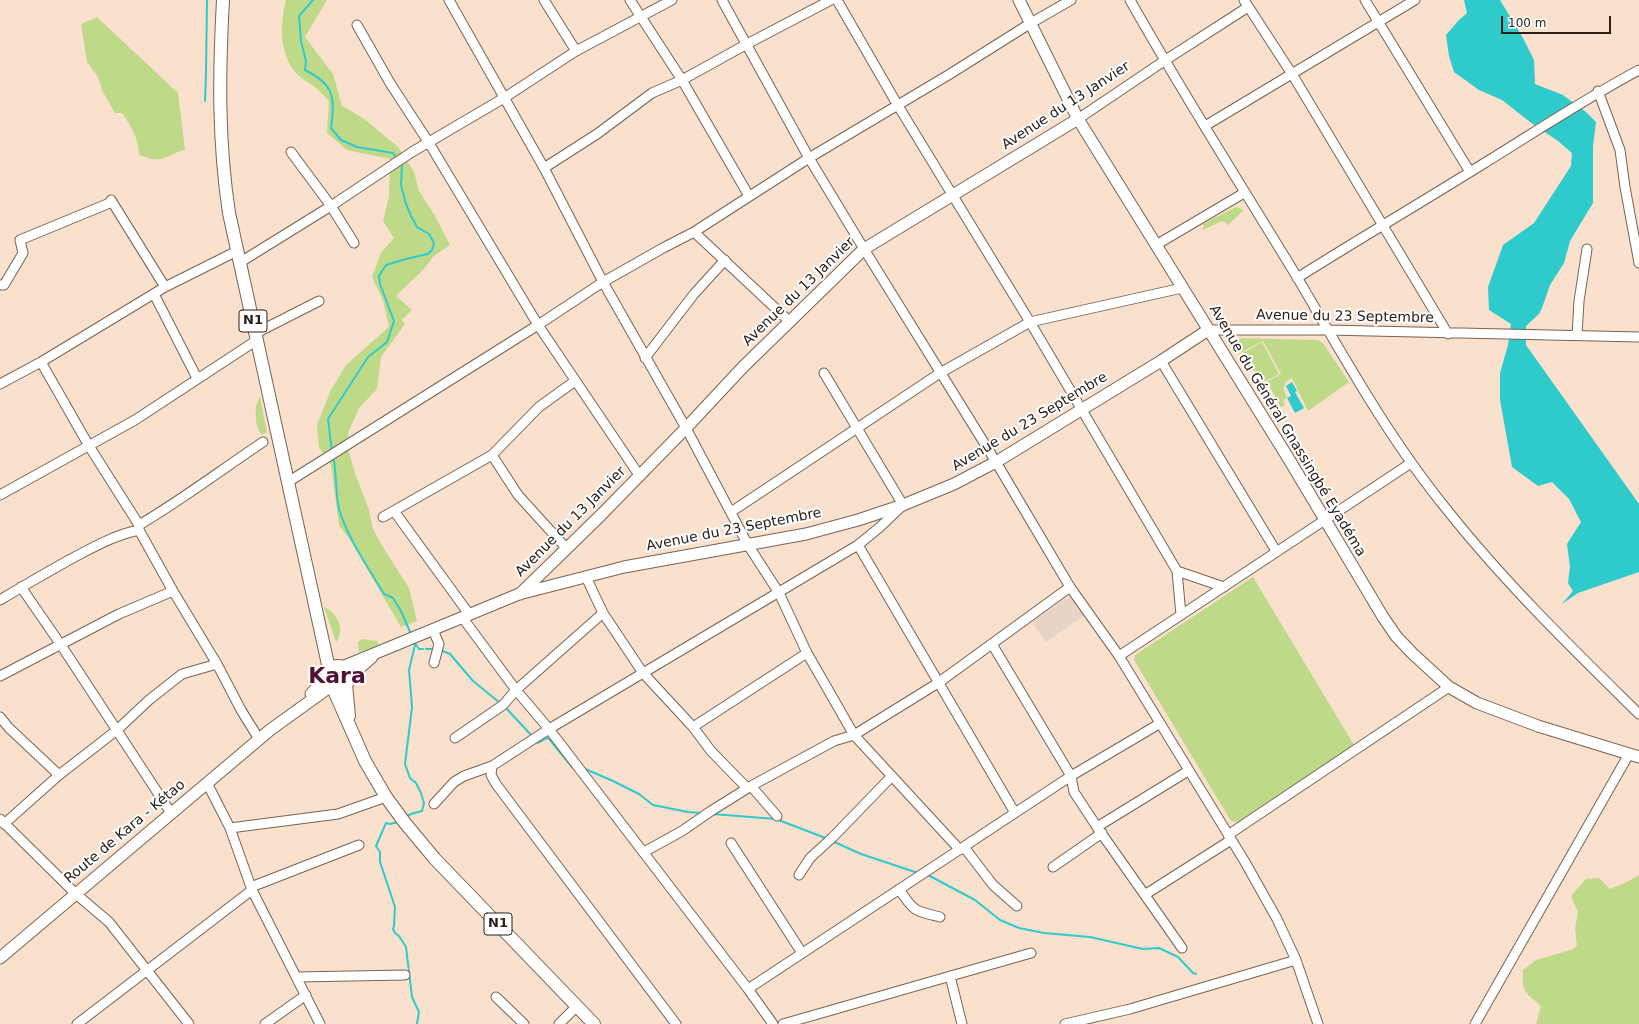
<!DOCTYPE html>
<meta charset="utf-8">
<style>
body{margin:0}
#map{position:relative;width:1639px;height:1024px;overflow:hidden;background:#f9e1cd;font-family:"DejaVu Sans",sans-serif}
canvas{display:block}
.scale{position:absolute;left:1501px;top:16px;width:110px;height:18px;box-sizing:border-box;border:2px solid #292019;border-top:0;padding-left:5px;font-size:12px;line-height:14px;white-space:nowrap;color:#292019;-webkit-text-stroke:3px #fff;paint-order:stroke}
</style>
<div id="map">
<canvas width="1639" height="1024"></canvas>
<div class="scale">100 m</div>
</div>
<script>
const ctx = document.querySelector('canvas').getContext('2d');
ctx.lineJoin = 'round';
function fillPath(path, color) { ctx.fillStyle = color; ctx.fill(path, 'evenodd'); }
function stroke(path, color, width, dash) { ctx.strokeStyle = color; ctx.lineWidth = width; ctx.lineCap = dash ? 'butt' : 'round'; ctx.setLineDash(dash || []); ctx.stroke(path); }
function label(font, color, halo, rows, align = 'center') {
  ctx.font = font + ' "DejaVu Sans",sans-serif'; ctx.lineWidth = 4; ctx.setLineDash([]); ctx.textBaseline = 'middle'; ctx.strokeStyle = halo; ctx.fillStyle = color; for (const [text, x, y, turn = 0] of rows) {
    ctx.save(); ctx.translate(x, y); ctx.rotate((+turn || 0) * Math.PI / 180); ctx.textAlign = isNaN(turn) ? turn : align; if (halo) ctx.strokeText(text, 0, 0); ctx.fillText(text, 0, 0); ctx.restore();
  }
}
fillPath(new Path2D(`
 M1072 598 1084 616 1046 642 1032 622 1065 599Z`), '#e8d4c5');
fillPath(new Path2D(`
 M286 0H327L305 37 333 74 342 106 363 118 398 147 414 172 419 191 434 214 450 245 434 256 423 270 396 296 412 310 402 320 405 324 381 357 377 389 359 408 348 433V449L355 473 369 510 373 529 384 549 409 588 417 621 401 627 352 543 339 525 331 465 319 447 317 425 331 390 346 365 389 327 383 300 372 277 381 253 394 238 383 221 389 197 390 159 347 150 327 133 329 101C324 96 319 90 314 86 308 82 301 79 296 73 279 53 280 24 286 0Z
 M97 17 178 93 185 150C176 151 172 156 164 158 155 161 148 158 139 155 139 139 131 126 122 113H115L102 90 98 77 87 62 81 24Z
 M1236 207 1244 210 1227 226V223L1222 221 1203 230 1202 229 1204 227 1203 224Z
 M1235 338 1318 340 1323 343 1349 382 1308 411 1292 378 1284 383 1285 386 1283 388 1287 398 1283 400 1285 405 1281 407 1267 382 1281 374 1263 341 1238 354 1232 343Z
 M1262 342 1279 374 1261 384 1243 353Z
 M260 397 267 432 262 435C255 428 253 405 260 397Z
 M1253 577 1354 745 1237 822 1231 821 1134 660 1135 655Z
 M324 607C337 612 346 630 336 642Z
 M362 639 377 641 380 646 359 652 358 642Z
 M1639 875V1024H1536L1541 1006C1526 993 1521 992 1523 970L1536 960 1574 949 1577 945 1575 929 1578 912 1571 896 1586 879 1599 878 1610 889 1627 882Z`), '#beda88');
fillPath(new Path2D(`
 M1464 0H1500L1523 38 1534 60 1535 84 1563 95 1586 112 1596 122 1593 146V203L1570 241 1564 263 1550 285 1542 308 1539 314 1526 326V345L1639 504V572L1578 593 1562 604 1573 591 1568 583 1570 567 1567 544 1581 522 1569 499 1552 482 1538 486 1512 467 1500 400V373L1508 345 1511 324 1489 310 1488 287 1503 245 1534 223 1571 166 1572 153 1558 141 1530 122 1502 100 1479 90 1454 72 1449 56 1446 35 1458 21 1467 13Z
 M1292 382 1297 391 1295 392 1304 408 1295 413 1287 398 1291 396 1286 386Z`), '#2fcacc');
stroke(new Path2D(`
 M313 0 299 16 301 41 306 61 305 70C335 85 335 97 331 128L341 140 357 147 393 153 397 159
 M205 101 206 73 207 0
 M332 452 328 419 368 357 387 342 394 321 380 284 379 276 386 265 406 259 428 254 432 250 434 243 429 234 417 227 411 216 406 204 401 185 402 166 400 163
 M333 456C337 473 335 491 339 509 347 537 369 569 384 594L393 598 401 611 411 634
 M414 642 419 649H423
 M426 649H435
 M440 650 450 654 473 681 500 703
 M505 707 532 736
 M536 741 538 743 547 738 550 740 572 767H575
 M583 768 613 781 639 794 653 805 688 812 702 813
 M712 814 776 819 828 839
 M405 817 411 814 422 811 424 803 421 793 416 783 410 778 405 764 412 707 409 670 415 645
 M398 822 390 824 386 823 376 846 380 852V862L395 907 394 926 393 929 395 933 399 936 406 947 412 997 419 1012 417 1024
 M832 841 861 854 918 873
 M928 875 975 900 1000 920 1019 928 1044 933 1090 937 1143 949 1159 948 1178 957 1193 973 1196 974`), '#2fcacc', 2);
const minor = new Path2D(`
 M449 0 544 168 603 282 686 428 748 545 779 593 807 653 854 735 960 850
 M544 0 576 51
 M630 0 682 80 749 196
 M722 0 809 158 864 249 996 462 1070 587 1119 656 1245 862 1277 919 1296 960 1318 1024
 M837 0 897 104 1030 322 1177 571 1181 615
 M1130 0C1183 94 1241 185 1297 277 1344 357 1389 439 1448 511 1506 584 1573 649 1639 714
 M1244 0 1292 74 1448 334
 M1365 0 1470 172
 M357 25 390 83 429 143 538 325 639 475
 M1598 91 1620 150 1625 187 1639 263
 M1078 119 1164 61 1248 7
 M1205 126 1415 0
 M291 152 331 206 354 243
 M544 168 597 134 652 93 682 80 747 44 831 0
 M111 200 165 287
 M694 232 789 321
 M1156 245 1244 193
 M239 263 331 206 412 152 504 98 576 51 672 0
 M1297 278C1359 239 1422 202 1483 164 1535 132 1586 98 1639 70
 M0 285H4L23 253 20 240 112 202
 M154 294 197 378
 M1208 330H1327L1639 337
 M256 333 319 301
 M1577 335 1579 301 1587 249
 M645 358 694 294 725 260
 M1161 361 1276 551
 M41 362 89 446 139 525V530L173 591 217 664 241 710 259 739
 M0 384 41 362 165 287 237 251
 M492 455 518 495 567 549
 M288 482 538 325 603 282 663 248 694 232 809 158 950 74 1031 23 1071 0
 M0 495 135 420 257 340
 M394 511 469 614
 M731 512 940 373 1030 322 1182 288
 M383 517 492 455 539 407 575 381
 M139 525C182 500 221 470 263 442
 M858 545 1015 813
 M1177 571 1224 587
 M586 577 603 613 643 673 693 727 711 751 747 788
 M21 587 61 645 171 813
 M0 600C23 586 46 573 69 560 92 548 114 535 139 530
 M462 617 516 690 549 729 748 989 773 1024
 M433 630 439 644 434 663
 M992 644 1071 776 1074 792 1097 827 1182 948
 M1119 656 1411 463
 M0 676 119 614 173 591
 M0 717 9 728 59 775
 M693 727 807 653
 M455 738 503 705 516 690 603 613
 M492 766 491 775 496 784 676 1024
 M751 786 777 816
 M434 804 454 782 464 776 492 766 549 729 858 545 880 527 903 505 824 373
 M0 819 76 894 109 922 189 1024
 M4 824 59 775 117 730 149 700 182 674 217 664
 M1097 827 1188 771
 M230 828 338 814 386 797
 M1228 835 1449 687
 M731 843 802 953
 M964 847 993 885 1017 906
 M644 852 682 831 711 811 751 786 834 741 854 735 938 683 1070 587
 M1053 867 1102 833
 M799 875 810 858 833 837 892 776
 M251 887 359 845
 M899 889C914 912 915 911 940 917
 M252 890 320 1024
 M1146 894 1231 840
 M950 976 962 1024
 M297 977 405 975
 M748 989 1071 776 1159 724
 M496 997 524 1024
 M77 1024 252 890 230 828 207 783
 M265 1024 306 995
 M559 1024 577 1006
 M783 1024 1031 953
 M1065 1024 1130 1009 1296 960
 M1475 1024 1629 754`);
const major = new Path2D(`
 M1019 0 1078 119 1290 461 1383 617 1396 636 1412 653 1449 687 1477 703 1538 726 1639 757
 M520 594 601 515 686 428 743 367 864 249 1078 119
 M342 667 519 594 624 567 806 534 858 520 903 505 954 484 996 462 1161 361 1208 330
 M348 678 372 657
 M311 694 327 676
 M0 958 270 730 331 686`);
const highway = new Path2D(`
 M223 0C219 73 218 140 229 213L329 669
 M327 677a11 11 0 1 1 22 0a11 11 0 1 1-22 0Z
 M346 684 349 716
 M332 686 365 761 386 797 405 823 435 859 594 1024`);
stroke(minor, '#786352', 11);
stroke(major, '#786352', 13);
stroke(highway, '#786352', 14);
stroke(minor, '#fff', 9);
stroke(major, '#fff', 11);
stroke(highway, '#fff', 12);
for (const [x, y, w] of [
 [253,321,28],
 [498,924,28]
]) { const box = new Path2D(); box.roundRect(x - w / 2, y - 11, w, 22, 3); ctx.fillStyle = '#fff'; ctx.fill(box); stroke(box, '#292019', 1); }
label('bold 13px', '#292019', null, [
 ["N1",253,321],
 ["N1",498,924]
]);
label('14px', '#292019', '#fff', [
 ["Avenue du 13 Janvier",1066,106,-33],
 ["Avenue du 13 Janvier",799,292,-44],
 ["Avenue du 23 Septembre",1345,317,1],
 ["Avenue du 23 Septembre",1030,422,-31],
 ["Avenue du Général Gnassingbé Eyadéma",1287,431,59],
 ["Avenue du 13 Janvier",571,522,-45],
 ["Avenue du 23 Septembre",734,530,-11],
 ["Route de Kara - Kétao",125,832,-40]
]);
label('bold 22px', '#511235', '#fff', [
 ["Kara",337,677]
]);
</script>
